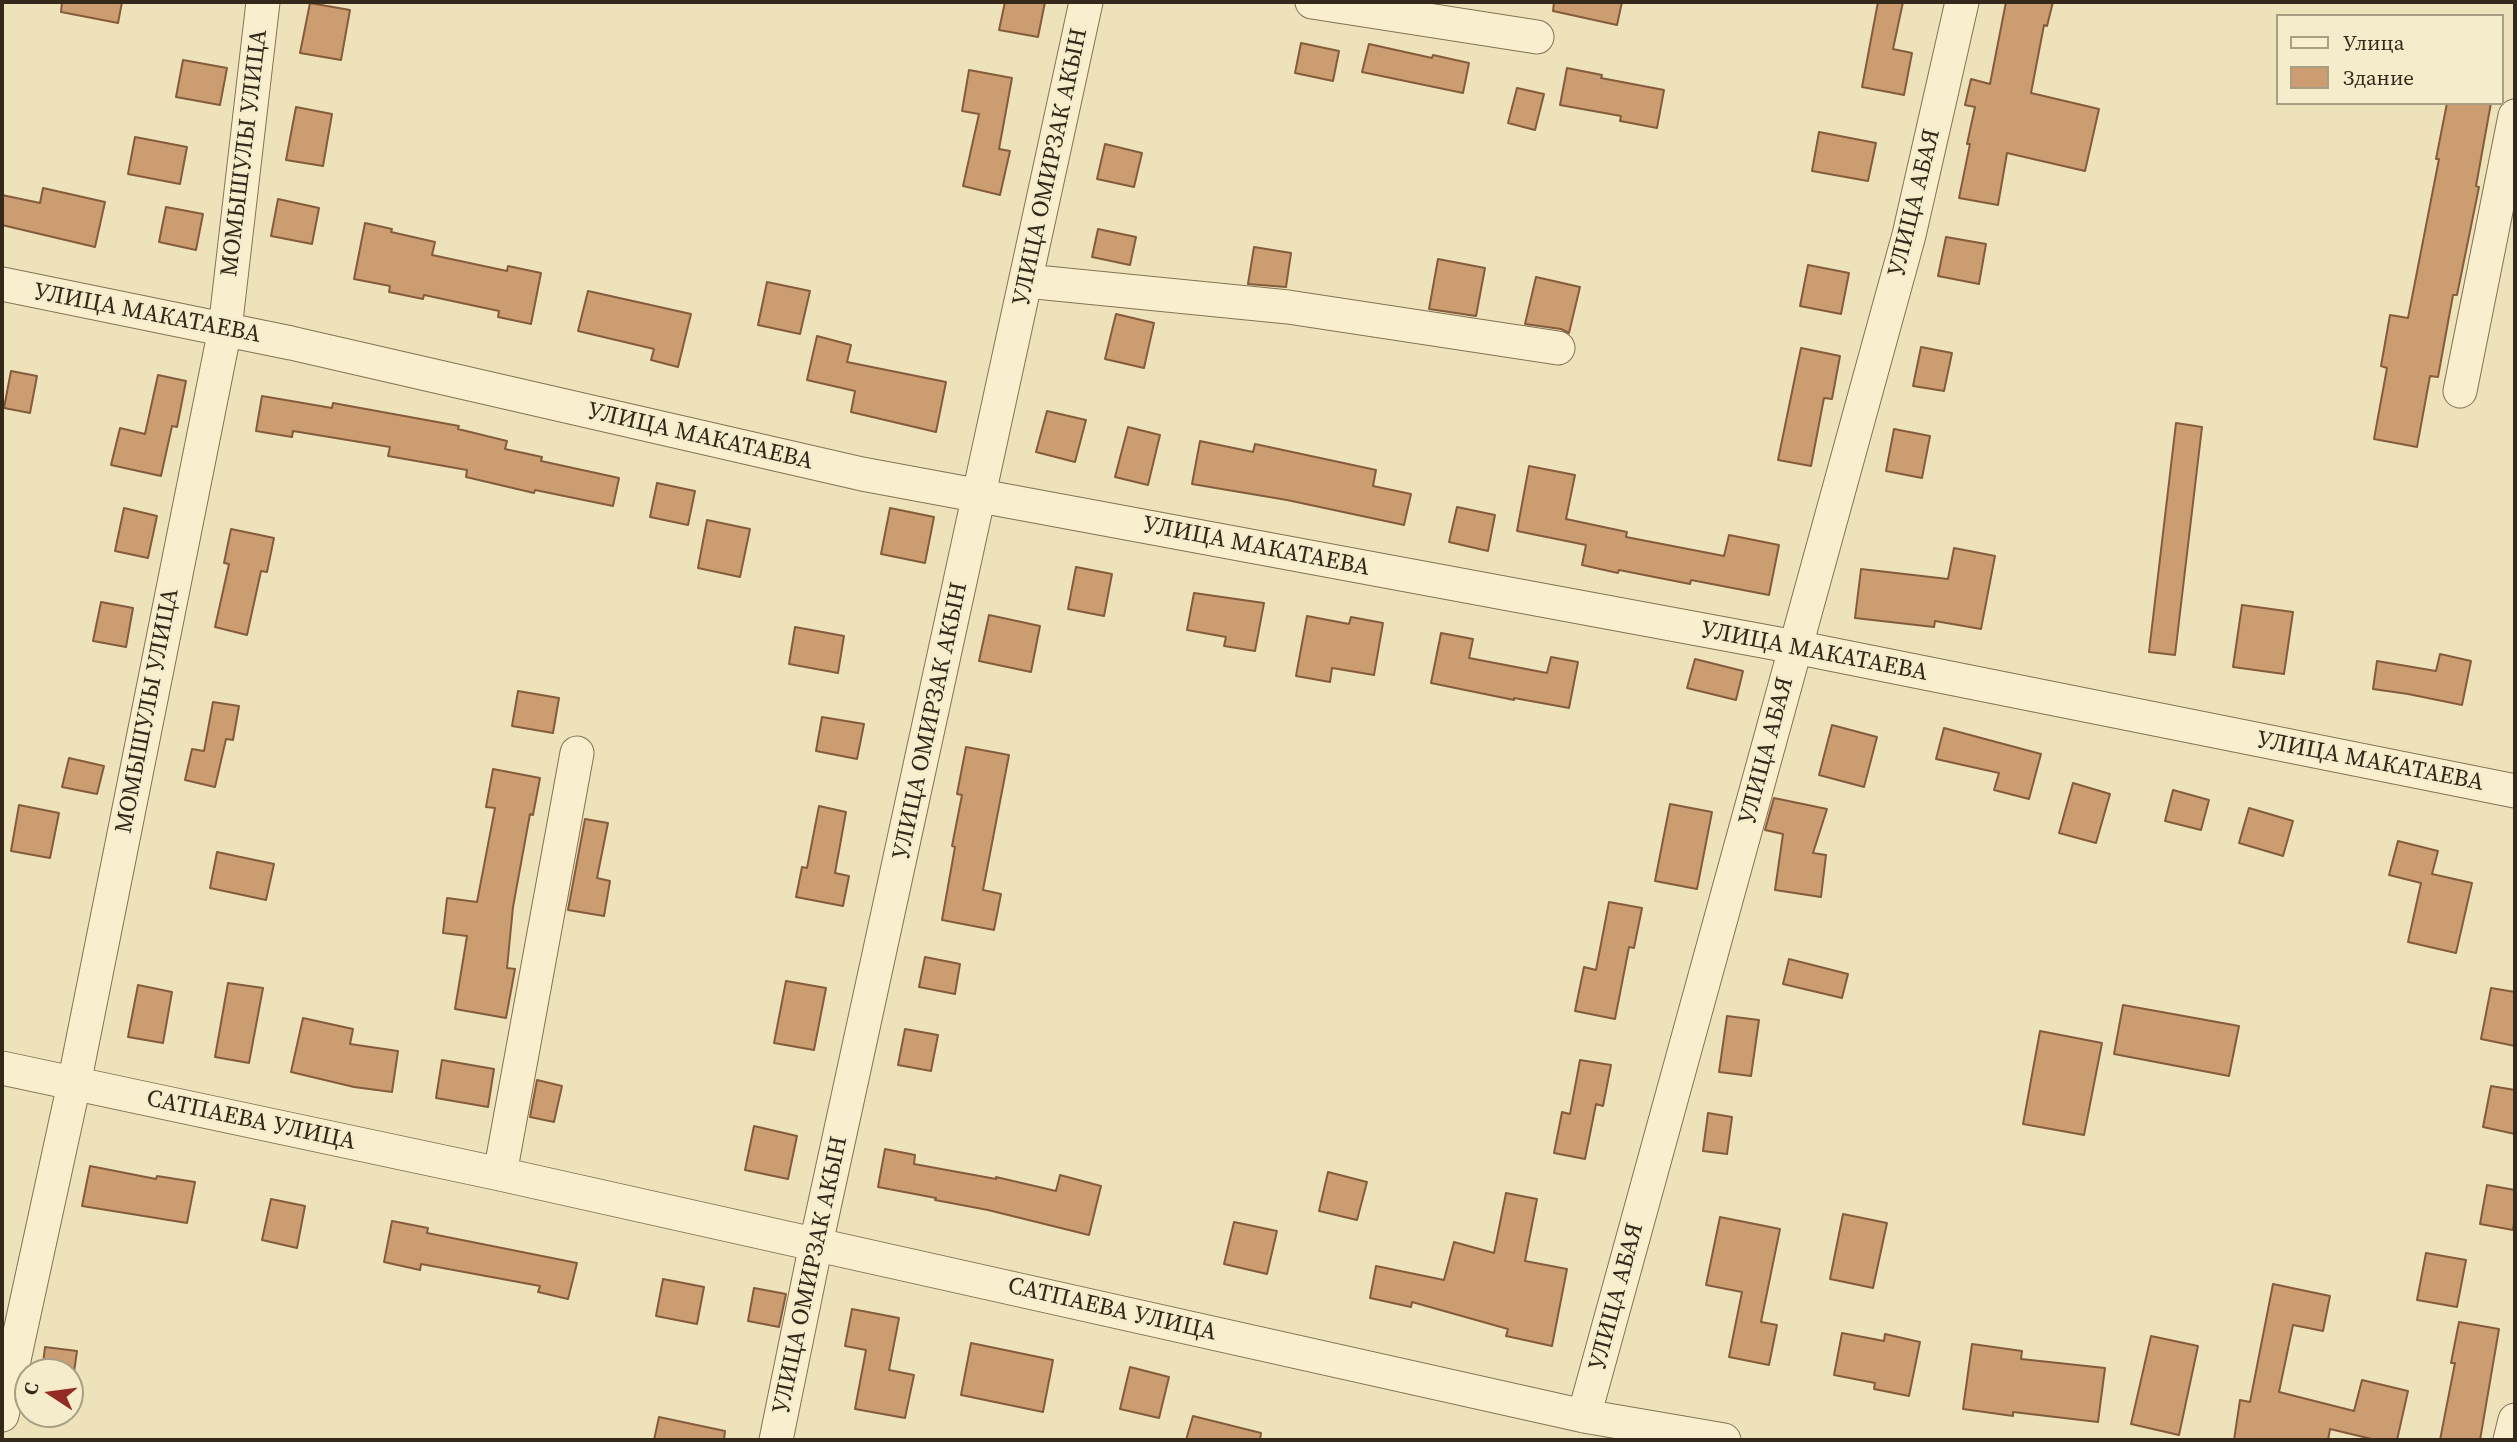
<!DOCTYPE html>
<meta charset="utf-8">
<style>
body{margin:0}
#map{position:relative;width:2517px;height:1442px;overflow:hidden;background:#eee2bb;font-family:"Source Serif 4",serif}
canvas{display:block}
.frame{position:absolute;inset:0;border:4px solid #33281a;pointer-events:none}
.legend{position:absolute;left:2276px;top:14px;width:228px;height:91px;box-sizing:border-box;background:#f5eccb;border:2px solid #a79e84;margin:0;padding:9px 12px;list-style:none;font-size:21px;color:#33281a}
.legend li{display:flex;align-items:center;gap:14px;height:35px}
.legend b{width:35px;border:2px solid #a79e84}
.north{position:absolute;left:14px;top:1358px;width:70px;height:70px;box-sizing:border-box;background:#f5eccb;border:2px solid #a79e84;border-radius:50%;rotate:283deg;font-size:19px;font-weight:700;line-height:28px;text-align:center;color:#33281a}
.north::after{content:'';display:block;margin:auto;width:24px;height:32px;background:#942b25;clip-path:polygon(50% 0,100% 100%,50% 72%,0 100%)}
</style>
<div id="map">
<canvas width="2517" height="1442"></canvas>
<div class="frame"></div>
<ul class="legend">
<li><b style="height:9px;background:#f9efce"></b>Улица</li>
<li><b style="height:19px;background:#cc9d71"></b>Здание</li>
</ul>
<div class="north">С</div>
</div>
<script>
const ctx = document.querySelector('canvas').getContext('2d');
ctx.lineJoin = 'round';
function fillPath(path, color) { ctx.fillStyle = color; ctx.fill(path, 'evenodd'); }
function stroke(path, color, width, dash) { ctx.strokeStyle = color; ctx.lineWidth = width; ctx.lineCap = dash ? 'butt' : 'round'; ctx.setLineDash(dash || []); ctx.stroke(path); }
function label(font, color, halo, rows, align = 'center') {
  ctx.font = font + ' "Source Serif 4",serif'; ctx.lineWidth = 5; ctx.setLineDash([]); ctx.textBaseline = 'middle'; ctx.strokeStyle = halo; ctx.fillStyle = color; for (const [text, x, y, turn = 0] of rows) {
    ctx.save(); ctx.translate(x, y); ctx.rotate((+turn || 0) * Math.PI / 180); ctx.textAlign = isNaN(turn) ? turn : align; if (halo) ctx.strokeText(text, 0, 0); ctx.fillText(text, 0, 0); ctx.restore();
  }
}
const building = new Path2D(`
 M62 2H122L118 23 61 12Z
 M1005 2H1045L1038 37 999 30Z
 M1554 2H1622L1617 25 1553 11Z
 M1878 2H1903L1893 49 1912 53 1904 95 1862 87Z
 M2006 2H2053L2047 26 2044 25 2031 93 2099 109 2085 171 2007 153 1998 205 1959 198 1970 144H1967L1975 107 1965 105 1971 79 1990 84Z
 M310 3 350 10 341 60 300 53Z
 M1301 43 1339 51 1333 81 1295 73Z
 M1369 44 1432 58 1433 55 1469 63 1463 93 1362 72Z
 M183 60 227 68 220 105 176 97Z
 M1567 68 1602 75 1601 78 1664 90 1657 128 1620 121 1621 116 1560 105Z
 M969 70 1012 78 999 149 1010 151 1000 195 963 186 979 114 962 111Z
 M1517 88 1544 94 1535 130 1508 123Z
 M2447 103H2491L2476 186 2479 187 2457 295H2453L2438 377 2430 376 2417 447 2374 439 2387 368 2381 366 2390 315 2408 318 2439 159H2436Z
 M296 107 332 114 323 166 286 160Z
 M1819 132 1876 143 1868 181 1812 171Z
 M135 137 187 147 180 184 128 174Z
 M1105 144 1142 153 1134 187 1097 179Z
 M43 188 105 202 95 247 2 225V195L40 203Z
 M278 199 319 208 312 244 271 236Z
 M166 207 203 214 196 250 159 242Z
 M365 223 392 229 391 232 435 242 432 255 507 271 508 266 541 273 531 324 498 317 499 311 424 295 423 299 389 292 390 286 354 279Z
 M1098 229 1136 237 1130 265 1092 257Z
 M1946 237 1986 244 1979 284 1938 276Z
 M1254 247 1291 253 1286 287 1248 284Z
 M1438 259 1485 268 1476 316 1429 309Z
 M1808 265 1849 273 1841 314 1800 306Z
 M1536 277 1580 287 1569 333 1561 329 1525 324Z
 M767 282 810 291 800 334 758 325Z
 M588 291 691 314 678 367 651 360 654 349 578 331Z
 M1116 314 1154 323 1144 368 1105 359Z
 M817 336 851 345 847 362 946 382 936 432 851 412 855 391 807 380Z
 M1921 347 1952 353 1944 391 1913 386Z
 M1801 348 1840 356 1832 399 1824 398 1811 466 1778 460Z
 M11 371 37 376 30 413 4 408Z
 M158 375 186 381 177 427 172 426 161 476 111 465 120 428 145 434Z
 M262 396 332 408 333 403 459 426 458 429 507 441 505 449 542 457 541 461 619 478 613 506 535 490 534 493 466 477 467 470 388 456 390 447 293 431 292 437 256 431Z
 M1047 411 1086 420 1075 462 1036 452Z
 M2176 423 2202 427 2175 655 2149 652Z
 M1128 427 1160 435 1148 485 1115 477Z
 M1894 429 1930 436 1922 478 1886 471Z
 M1200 441 1253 452 1255 444 1376 470 1373 486 1411 494 1404 525 1287 500 1192 484Z
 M1529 466 1575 475 1566 519 1627 532 1626 537 1724 556 1729 535 1779 545 1769 595 1691 580 1690 584 1619 570 1618 573 1582 565 1586 545 1517 531Z
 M657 483 695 491 688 525 650 517Z
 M1457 507 1495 515 1488 551 1449 542Z
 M124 508 157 516 148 558 115 551Z
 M890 508 934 517 925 563 881 554Z
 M707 520 750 529 740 577 698 568Z
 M231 529 274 538 267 572 261 571 247 635 215 627 229 564 224 563Z
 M1954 548 1995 556 1981 629 1935 621 1934 627 1855 618 1861 569 1948 579Z
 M1076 567 1112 574 1104 616 1068 609Z
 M1194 593 1264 603 1255 651 1224 646 1226 637 1187 630Z
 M101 602 133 608 126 647 93 641Z
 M2242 605 2293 612 2284 674 2233 667Z
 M989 615 1040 626 1031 672 979 661Z
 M1307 616 1349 624 1351 617 1383 623 1374 675 1332 668 1330 682 1296 676Z
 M795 627 844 636 838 673 789 664Z
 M1441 633 1473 639 1469 658 1547 673 1551 657 1578 662 1569 708 1514 698V700L1431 683Z
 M2440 654 2471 661 2462 705 2408 694 2373 689 2377 661 2436 671Z
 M1695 659 1743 671 1736 700 1687 688Z
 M518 691 559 698 553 733 512 726Z
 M213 702 239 706 233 740 226 739 215 787 185 780 192 749 204 751Z
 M822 717 864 724 857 759 816 751Z
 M1832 725 1877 737 1864 787 1819 775Z
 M1944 728 2041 754 2029 799 1994 790 1999 773 1936 759Z
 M966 747 1009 755 983 890 1001 894 994 930 942 920 955 847 952 846 962 795 957 794Z
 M69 758 104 766 97 794 62 787Z
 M493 769 540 778 533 815 530 814 513 907 507 968 515 969 506 1018 455 1009 467 936 443 933 447 898 477 902 495 808 486 807Z
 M2073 783 2110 794 2096 843 2059 833Z
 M2173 790 2209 800 2201 830 2165 821Z
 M1774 798 1827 809 1813 853 1826 855 1821 897 1775 890 1783 834 1765 830Z
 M1670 804 1712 812 1697 889 1655 881Z
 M19 805 59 813 50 858 11 851Z
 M819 806 846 812 835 873 849 876 843 906 796 897 802 867 807 868Z
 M2249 808 2293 821 2283 856 2239 843Z
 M585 819 608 823 597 878 610 881 604 916 568 910Z
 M2398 841 2438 851 2432 874 2472 883 2456 953 2408 942 2421 883 2389 875Z
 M217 852 274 864 266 900 210 888Z
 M1609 902 1642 908 1634 948 1629 947 1615 1019 1575 1011 1584 967 1596 970Z
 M925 957 960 964 955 994 919 987Z
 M1789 959 1848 974 1842 998 1783 984Z
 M786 981 826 988 814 1050 774 1043Z
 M228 983 263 988 249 1063 215 1057Z
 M138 985 172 992 163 1043 128 1037Z
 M2491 988 2515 992V1046L2481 1039Z
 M2123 1005 2239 1026 2229 1076 2114 1054Z
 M1727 1016 1759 1020 1751 1076 1719 1072Z
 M303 1018 353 1029 350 1044 398 1051 392 1092 354 1087 291 1072Z
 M905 1029 938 1035 931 1071 898 1065Z
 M2040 1031 2102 1043 2084 1135 2023 1124Z
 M442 1060 494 1069 488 1107 436 1098Z
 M1580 1060 1611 1065 1603 1106 1596 1104 1585 1159 1554 1153 1562 1112 1570 1114Z
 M537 1080 562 1086 554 1122 530 1117Z
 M2491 1086 2515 1090V1134L2483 1127Z
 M1708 1113 1732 1117 1727 1154 1703 1151Z
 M754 1126 797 1136 788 1179 745 1170Z
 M885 1149 915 1155 914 1164 996 1179V1177L1056 1191 1060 1175 1101 1186 1089 1235 988 1210 935 1200 936 1198 878 1187Z
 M90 1166 156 1179 157 1176 195 1182 187 1223 82 1206Z
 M1328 1172 1367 1182 1357 1220 1319 1211Z
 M2487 1185 2515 1190V1216L2513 1230 2480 1224Z
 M1506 1193 1537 1199 1525 1261 1567 1269 1552 1346 1506 1336 1508 1329 1412 1302 1411 1307 1370 1298 1376 1266 1444 1280 1454 1242 1494 1253Z
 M271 1199 305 1206 297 1248 262 1240Z
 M1843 1214 1887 1223 1873 1288 1830 1279Z
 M1720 1217 1780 1229 1761 1322 1777 1325 1769 1365 1729 1357 1742 1292 1706 1285Z
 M392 1221 428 1228 427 1233 577 1263 568 1299 538 1292 540 1286 421 1264 420 1270 384 1262Z
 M1234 1222 1277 1231 1267 1274 1224 1264Z
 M2426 1253 2466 1260 2457 1307 2417 1300Z
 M663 1279 704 1287 697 1324 656 1316Z
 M2273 1284 2330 1296 2323 1331 2293 1325 2279 1392 2354 1411 2362 1380 2408 1391 2397 1440H2376L2330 1429 2328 1440H2234L2240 1400 2250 1402Z
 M754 1288 786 1294 779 1327 748 1321Z
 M852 1309 899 1318 889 1370 914 1375 905 1418 855 1409 866 1350 845 1346Z
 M2459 1322 2499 1329 2480 1440H2440L2455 1363H2451Z
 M1842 1333 1884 1341 1885 1334 1920 1342 1909 1396 1874 1389 1875 1383 1834 1375Z
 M2151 1336 2198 1346 2179 1435 2131 1424Z
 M971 1343 1053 1360 1043 1412 961 1395Z
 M1972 1344 2022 1351 2021 1359 2105 1368 2098 1422 2013 1412V1416L1963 1409Z
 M45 1347 77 1351 74 1372H42Z
 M1130 1367 1169 1377 1159 1418 1120 1409Z
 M1193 1416 1261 1433 1260 1440H1186Z
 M659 1417 725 1431 724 1440H654Z`);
fillPath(building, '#cc9d71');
stroke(building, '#845c3b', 2);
const minor = new Path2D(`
 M1312 2 1537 37
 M1026 281 1288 307 1558 348
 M2 284 291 343 862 474 1795 647 2515 791
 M2460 391 2515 116
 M2 1068 500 1174 1584 1416 1724 1440
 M500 1174 577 753
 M2 1415 74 1084 225 329 263 2
 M1584 1416 1909 235 1962 2
 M776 1440 816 1244 1086 2
 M2510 1440 2515 1420`);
stroke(minor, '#857155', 35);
stroke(minor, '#f9efce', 33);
label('24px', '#33281a', '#f5eccb', [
 ["МОМЫШУЛЫ УЛИЦА",245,153,-83],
 ["УЛИЦА ОМИРЗАК АКЫН",1051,167,-78],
 ["УЛИЦА АБАЯ",1915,203,-76],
 ["УЛИЦА МАКАТАЕВА",147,314,11],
 ["УЛИЦА МАКАТАЕВА",700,437,13],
 ["УЛИЦА МАКАТАЕВА",1256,547,11],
 ["УЛИЦА МАКАТАЕВА",1814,652,11],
 ["МОМЫШУЛЫ УЛИЦА",148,711,-79],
 ["УЛИЦА ОМИРЗАК АКЫН",931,721,-78],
 ["УЛИЦА АБАЯ",1767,751,-75],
 ["УЛИЦА МАКАТАЕВА",2370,762,11],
 ["САТПАЕВА УЛИЦА",251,1121,12],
 ["УЛИЦА ОМИРЗАК АКЫН",811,1275,-78],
 ["УЛИЦА АБАЯ",1617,1297,-75],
 ["САТПАЕВА УЛИЦА",1112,1310,13]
]);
</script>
